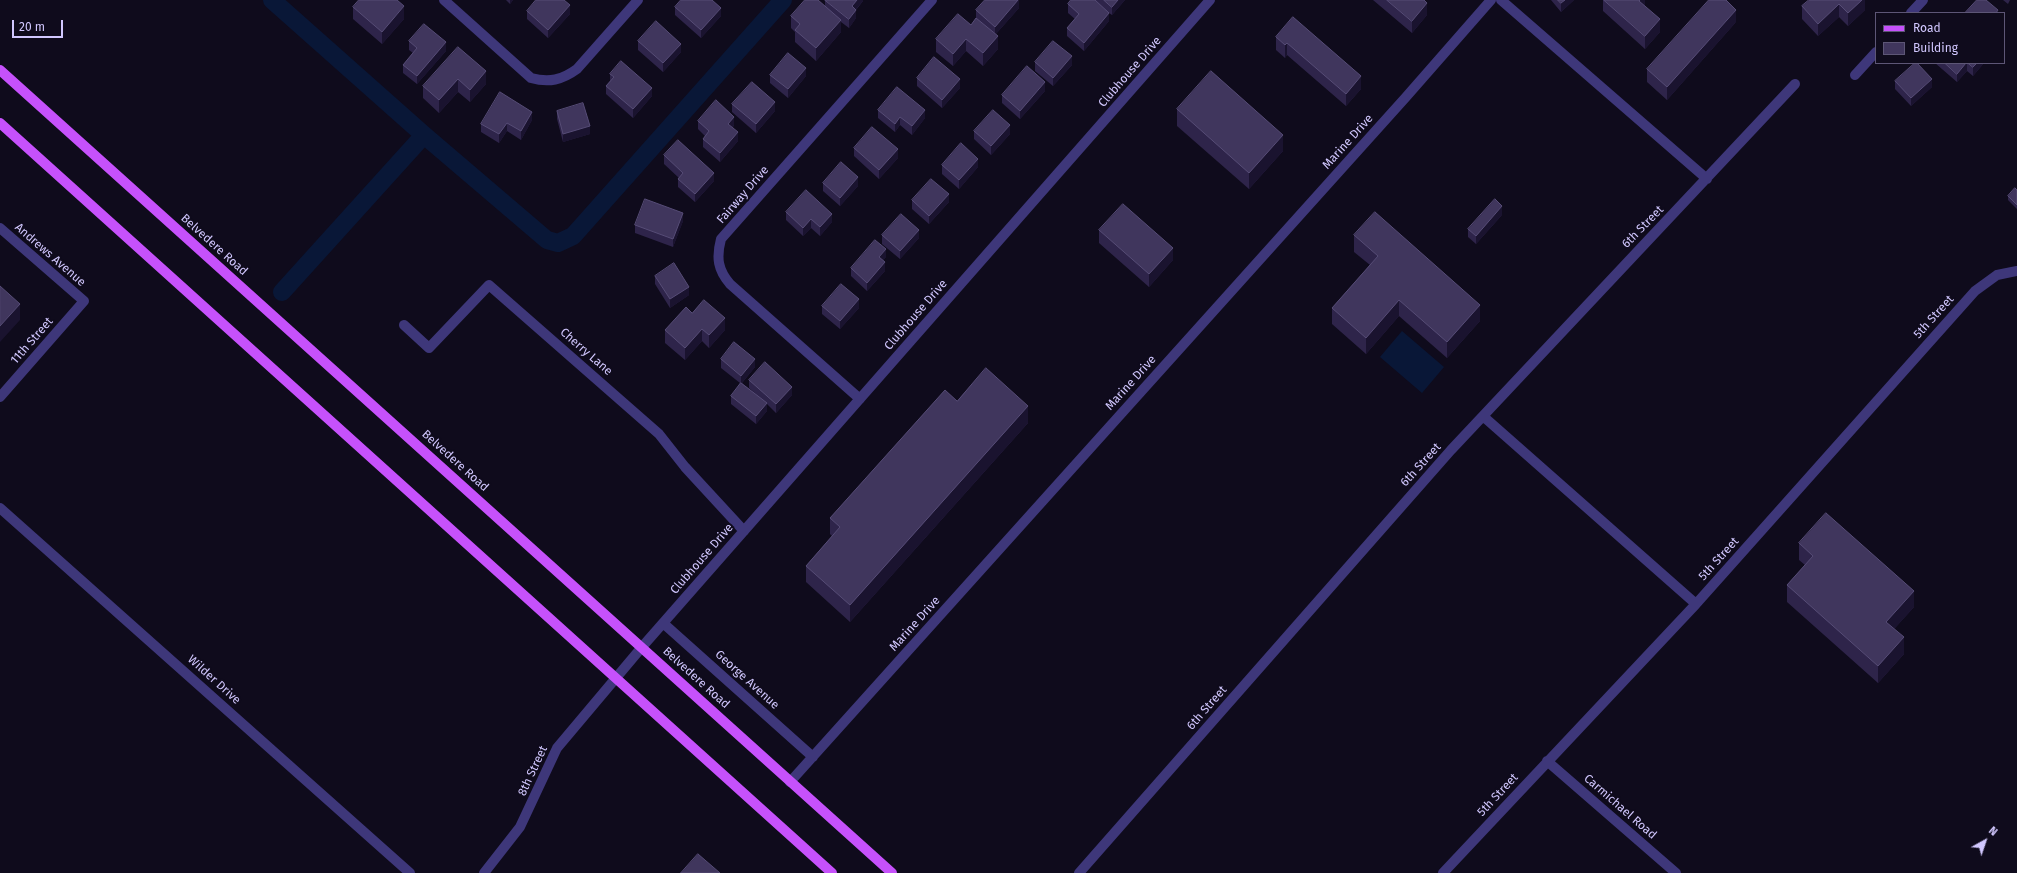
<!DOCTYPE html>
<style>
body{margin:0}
#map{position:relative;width:2017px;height:873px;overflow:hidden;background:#0f0b1c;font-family:"Fira Sans",sans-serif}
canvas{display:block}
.legend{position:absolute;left:1875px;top:12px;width:130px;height:52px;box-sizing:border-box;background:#0f0b1c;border:1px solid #5d5676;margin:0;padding:5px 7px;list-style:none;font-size:12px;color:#d1c7fe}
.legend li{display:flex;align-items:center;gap:8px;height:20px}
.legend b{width:20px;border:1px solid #5d5676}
.north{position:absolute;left:1965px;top:821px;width:40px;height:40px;-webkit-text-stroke:3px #0f0b1c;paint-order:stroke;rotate:40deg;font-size:11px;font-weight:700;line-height:16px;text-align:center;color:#d1c7fe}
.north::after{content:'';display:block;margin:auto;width:14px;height:18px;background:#d1c7fe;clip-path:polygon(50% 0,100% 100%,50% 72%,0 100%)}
.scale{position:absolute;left:12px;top:20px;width:51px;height:18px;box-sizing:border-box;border:2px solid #d1c7fe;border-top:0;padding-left:5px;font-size:12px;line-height:14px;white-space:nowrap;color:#d1c7fe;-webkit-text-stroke:3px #0f0b1c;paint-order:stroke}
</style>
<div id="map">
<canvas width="2017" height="873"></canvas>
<ul class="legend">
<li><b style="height:5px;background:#c651fb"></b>Road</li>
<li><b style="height:11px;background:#40365d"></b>Building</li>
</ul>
<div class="north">N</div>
<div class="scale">20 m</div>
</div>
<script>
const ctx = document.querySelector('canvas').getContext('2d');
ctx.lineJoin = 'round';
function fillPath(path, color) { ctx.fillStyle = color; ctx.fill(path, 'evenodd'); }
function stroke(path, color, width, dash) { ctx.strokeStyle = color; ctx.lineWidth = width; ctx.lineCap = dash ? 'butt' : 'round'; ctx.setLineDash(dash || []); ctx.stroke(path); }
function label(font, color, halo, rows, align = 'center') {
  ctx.font = font + ' "Fira Sans",sans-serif'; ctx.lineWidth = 4; ctx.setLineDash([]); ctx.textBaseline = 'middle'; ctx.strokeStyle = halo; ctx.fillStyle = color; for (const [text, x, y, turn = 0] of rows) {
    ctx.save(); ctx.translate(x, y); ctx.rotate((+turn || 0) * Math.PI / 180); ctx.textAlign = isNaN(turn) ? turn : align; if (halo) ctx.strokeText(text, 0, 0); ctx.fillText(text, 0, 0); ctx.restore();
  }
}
fillPath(new Path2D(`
 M1402 331 1444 367 1422 393 1380 357Z`), '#091737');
stroke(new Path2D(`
 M272 0 424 135 547 240 558 243 573 236 783 0
 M282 292 424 135`), '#091737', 18);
stroke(new Path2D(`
 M444 0 531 78C549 83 562 80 577 69L638 0
 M1501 0 1707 179
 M1911 13 1923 0
 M1855 75 1876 52
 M0 228 84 301 0 397
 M404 325 429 348 489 285 659 434 685 467 744 531
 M860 399 730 284C718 270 716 258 721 239L932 0
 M1484 417 1696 604
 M0 508 410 873
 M663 623 813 757
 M1547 761 1676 873
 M790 782 1406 97 1491 0
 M484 873 520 827 557 748 642 647 1210 0
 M1079 873 1451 450 1795 84
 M1443 873 1696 604 1975 291 1997 275 2017 271`), '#3e377a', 10);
stroke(new Path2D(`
 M0 70 892 873
 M0 123 832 873`), '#c651fb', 10);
fillPath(new Path2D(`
 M506 0H513L510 4Z
 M825 0H863V1L856 10V18L849 28 841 22V32L816 61 795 42V32L791 28V16L825 6Z
 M1019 0V8L995 35 998 49 983 66 966 51 953 66 936 52V39L971 25 976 18V10Z
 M1095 0H1125L1112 15 1109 13V21L1084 51 1067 36V28L1075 19 1068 13V4Z
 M1373 0H1424L1427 15 1412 33Z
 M1551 0H1574L1561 12Z
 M1603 0H1645V6L1660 32 1645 49 1603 11Z
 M1865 0V10L1848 26 1839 17 1818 36 1802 19V6Z
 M2003 0H2010L2008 4Z
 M353 7 404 19 382 44 353 19Z
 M675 7 721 16 701 38 675 15Z
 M527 11 570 14 548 38 527 19Z
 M1293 17 1361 89 1346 106 1287 55 1285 58 1276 50V37Z
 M1736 22 1667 100 1647 82V69Z
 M409 41 446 51 417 84 403 73V65L413 53 409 50Z
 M638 41 681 52 663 72 638 50Z
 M1035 62 1072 65 1053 86 1035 71Z
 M1935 63H1984L1973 76 1967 71 1957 82Z
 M486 71V84L470 102 458 92 439 113 423 98V86Z
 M610 74 652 96 633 118 606 94V86L610 81Z
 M770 75 806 76 788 98 770 83Z
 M917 78 960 88 942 108 917 86Z
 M1895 81 1932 87 1911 106 1895 89Z
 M1045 91 1020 119 1002 103V95Z
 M732 104 775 111 756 133 732 112Z
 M1177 109 1283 151 1249 189 1177 126Z
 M878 110 925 118 912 135 900 125 895 132 878 118Z
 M557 111 590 134 563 142 557 119Z
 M532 120 521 140 507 131 499 143 481 132V124Z
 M698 121 734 125 733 127 738 141 720 162 703 147V139L705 136 698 129Z
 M974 131 1010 134 991 155 974 139Z
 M854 148 898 158 879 179 854 156Z
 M664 155 714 181 695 202 678 187V179L679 178 664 164Z
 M942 165 978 167 959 189 942 174Z
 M823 183 858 186 840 206 823 191Z
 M2017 190V209L2008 200V196Z
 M912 200 949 202 929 224 912 209Z
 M786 212 832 222 820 236 811 228 803 236 786 220Z
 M1502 215 1476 244 1468 237V229Z
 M683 221 673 247 635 233V225Z
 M1099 230 1173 260 1149 287 1099 243Z
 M882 235 919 238 900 259 882 244Z
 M1354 235 1480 321 1447 358 1399 316 1366 354 1332 324V308L1370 265 1354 252Z
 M886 257 883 260 885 271 867 291 851 276V268Z
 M655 276 689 295 670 308 655 284Z
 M822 306 859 308 840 329 822 314Z
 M692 313 725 330 709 348 702 341 685 360 665 343V330Z
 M721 359 755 367 742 383 757 395 749 388V380L792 395 776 413 767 404V411L756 424 731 404V396L740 383 721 368Z
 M957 401 1028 423 850 622 806 582V566L832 536 830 534V518Z
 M1799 543 1914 607 1894 629 1904 654 1878 683 1787 602V585L1805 565 1799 560Z`), '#2e244a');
fillPath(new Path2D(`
 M510 0H513L510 4Z
 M857 0H863V1L852 14V6Z
 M1018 0H1019V8L995 35V27Z
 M1118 0H1125L1112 15V7Z
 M1565 0H1574L1561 12V3Z
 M1640 0H1645V6L1639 13V1Z
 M1862 0H1865V10L1848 26V13Z
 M1427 3V15L1412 33V21Z
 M1839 4V17L1818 36V24Z
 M570 5V14L548 38V30Z
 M404 6V19L382 44V32Z
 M721 8V16L701 38V30Z
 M856 10V18L849 28V19Z
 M1736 10V22L1667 100V87Z
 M1109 13V21L1084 51V43Z
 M1660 19V32L1645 49V36Z
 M841 20V32L816 61V48Z
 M998 36V49L983 66V53Z
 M966 39V51L953 66V54Z
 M446 42V51L417 84V76Z
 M1287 43V55L1285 58V45Z
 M681 44V52L663 72V63Z
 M1072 56V65L1053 86V78Z
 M1966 63H1967V71L1957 82V74Z
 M1977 63H1984L1973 76V67Z
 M806 68V76L788 98V89Z
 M486 71V84L470 102V90Z
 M1361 76V89L1346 106V94Z
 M458 79V92L439 113V100Z
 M960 79V88L942 108V100Z
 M1932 79V87L1911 106V98Z
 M1045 82V91L1020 119V111Z
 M652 88V96L633 118V109Z
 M775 102V111L756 133V124Z
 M925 110V118L912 135V126Z
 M532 112V120L521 140V131Z
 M734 117V125L728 132V124Z
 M900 117V125L895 132V124Z
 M507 123V131L499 143V134Z
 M1010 125V134L991 155V146Z
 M590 126V134L563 142V134Z
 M738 132V141L720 162V153Z
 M1283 135V151L1249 189V173Z
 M898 149V158L879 179V170Z
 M978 159V167L959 189V180Z
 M714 173V181L695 202V194Z
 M858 177V186L840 206V198Z
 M949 194V202L929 224V216Z
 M1502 206V215L1476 244V236Z
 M683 213V221L673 247V239Z
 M832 214V222L820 236V227Z
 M811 219V228L803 236V228Z
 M919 230V238L900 259V251Z
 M1173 248V260L1149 287V274Z
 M886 249V257L879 265V257Z
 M885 262V271L867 291V283Z
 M689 287V295L670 308V299Z
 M859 299V308L840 329V321Z
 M1399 300V316L1366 354V338Z
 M20 304V320L0 342V326Z
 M1480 305V321L1447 358V342Z
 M725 318V330L709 348V335Z
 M702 329V341L685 360V348Z
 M755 359V367L741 384V376Z
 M792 387V395L776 413V404Z
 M767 403V411L756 424V416Z
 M1028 406V423L850 622V605Z
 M1914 591V607L1886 638V622Z
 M1904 637V654L1878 683V666Z`), '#1a132f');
const building = new Path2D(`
 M359 0H397L404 6 382 32 353 7Z
 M536 0H564L570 5 548 30 527 11Z
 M681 0H712L721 8 701 30 675 7Z
 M805 0H818L841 20 816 48 795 30 800 24 791 16Z
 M825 0H857L852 6 856 10 849 19Z
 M985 0H1018L995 27 976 10Z
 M1071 0H1095L1109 13 1084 43 1067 28 1079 14 1068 4Z
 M1104 0H1118L1112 7Z
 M1387 0H1424L1427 3 1412 21Z
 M1558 0H1565L1561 3Z
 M1604 0H1640L1639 1 1660 19 1645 36Z
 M1709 0H1726L1736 10 1667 87 1647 69Z
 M1809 0H1862L1848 13 1839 4 1818 24 1802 6Z
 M1977 0H1986L1998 10 1996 13H1965Z
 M958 14 971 25 976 18 998 36 983 53 966 39 953 54 936 39Z
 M1293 17 1361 76 1346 94 1287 43 1285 45 1276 37Z
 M656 21 681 44 663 63 638 41Z
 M424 24 446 42 417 76 403 65 417 48 409 41Z
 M1053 41 1072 56 1053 78 1035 62Z
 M458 47 486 71 470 90 458 79 439 100 423 86Z
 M788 53 806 68 788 89 770 75Z
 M934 57 960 79 942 100 917 78Z
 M621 61 652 88 633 109 606 86 614 77 610 74Z
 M1915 63H1917L1932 79 1911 98 1895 81Z
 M1945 63H1966L1957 74Z
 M1968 63H1977L1973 67Z
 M1027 66 1045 82 1020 111 1002 95Z
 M1211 71 1283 135 1249 173 1177 109Z
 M752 82 775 102 756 124 732 104Z
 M897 87 925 110 912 126 900 117 895 124 878 110Z
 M500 92 532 112 521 131 507 123 499 134 481 124Z
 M716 100 734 117 728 124 738 132 720 153 703 139 709 131 698 121Z
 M583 103 590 126 563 134 557 111Z
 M993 110 1010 125 991 146 974 131Z
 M872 127 898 149 879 170 854 148Z
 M678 140 714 173 695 194 678 179 683 173 664 155Z
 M961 143 978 159 959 180 942 165Z
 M841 162 858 177 840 198 823 183Z
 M931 179 949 194 929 216 912 200Z
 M2015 188 2017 190V205L2008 196Z
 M806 190 832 214 820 227 811 219 803 228 786 212Z
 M645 199 683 213 673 239 635 225Z
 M1495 199 1502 206 1476 236 1468 229Z
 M1123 204 1173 248 1149 274 1099 230Z
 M1375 212 1480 305 1447 342 1399 300 1366 338 1332 308 1378 256 1354 235Z
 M901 214 919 230 900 251 882 235Z
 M875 240 886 249 879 257 885 262 867 283 851 268Z
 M674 263 689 287 670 299 655 276Z
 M841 284 859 299 840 321 822 306Z
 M0 286 20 304 0 326Z
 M704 300 725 318 709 335 702 329 685 348 665 330 686 307 692 313Z
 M734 342 755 359 741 376 721 359Z
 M765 362 792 387 776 404 749 380Z
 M986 368 1028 406 850 605 806 566 840 527 830 518 945 390 957 401Z
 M741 383 767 403 756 416 731 396Z
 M1826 513 1914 591 1886 622 1904 637 1878 666 1787 585 1813 556 1799 543Z
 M698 854 720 873H681Z`);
fillPath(building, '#40365d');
stroke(building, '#564c76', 1);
label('12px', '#d1c7fe', '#0f0b1c', [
 ["Clubhouse Drive",1130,72,-49],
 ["Marine Drive",1348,142,-48],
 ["Fairway Drive",743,195,-49],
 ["6th Street",1643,227,-46],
 ["Belvedere Road",214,245,42],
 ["Andrews Avenue",50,255,41],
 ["Clubhouse Drive",916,315,-49],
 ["5th Street",1934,317,-48],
 ["11th Street",32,341,-49],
 ["Cherry Lane",586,352,41],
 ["Marine Drive",1131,383,-48],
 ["Belvedere Road",455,461,42],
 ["6th Street",1421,465,-48],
 ["Clubhouse Drive",702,559,-49],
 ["5th Street",1719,559,-48],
 ["Marine Drive",915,624,-48],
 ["Belvedere Road",696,678,42],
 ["Wilder Drive",214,680,42],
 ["George Avenue",747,680,42],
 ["6th Street",1207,708,-49],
 ["8th Street",533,771,-65],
 ["5th Street",1498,795,-47],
 ["Carmichael Road",1620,807,41]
]);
</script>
